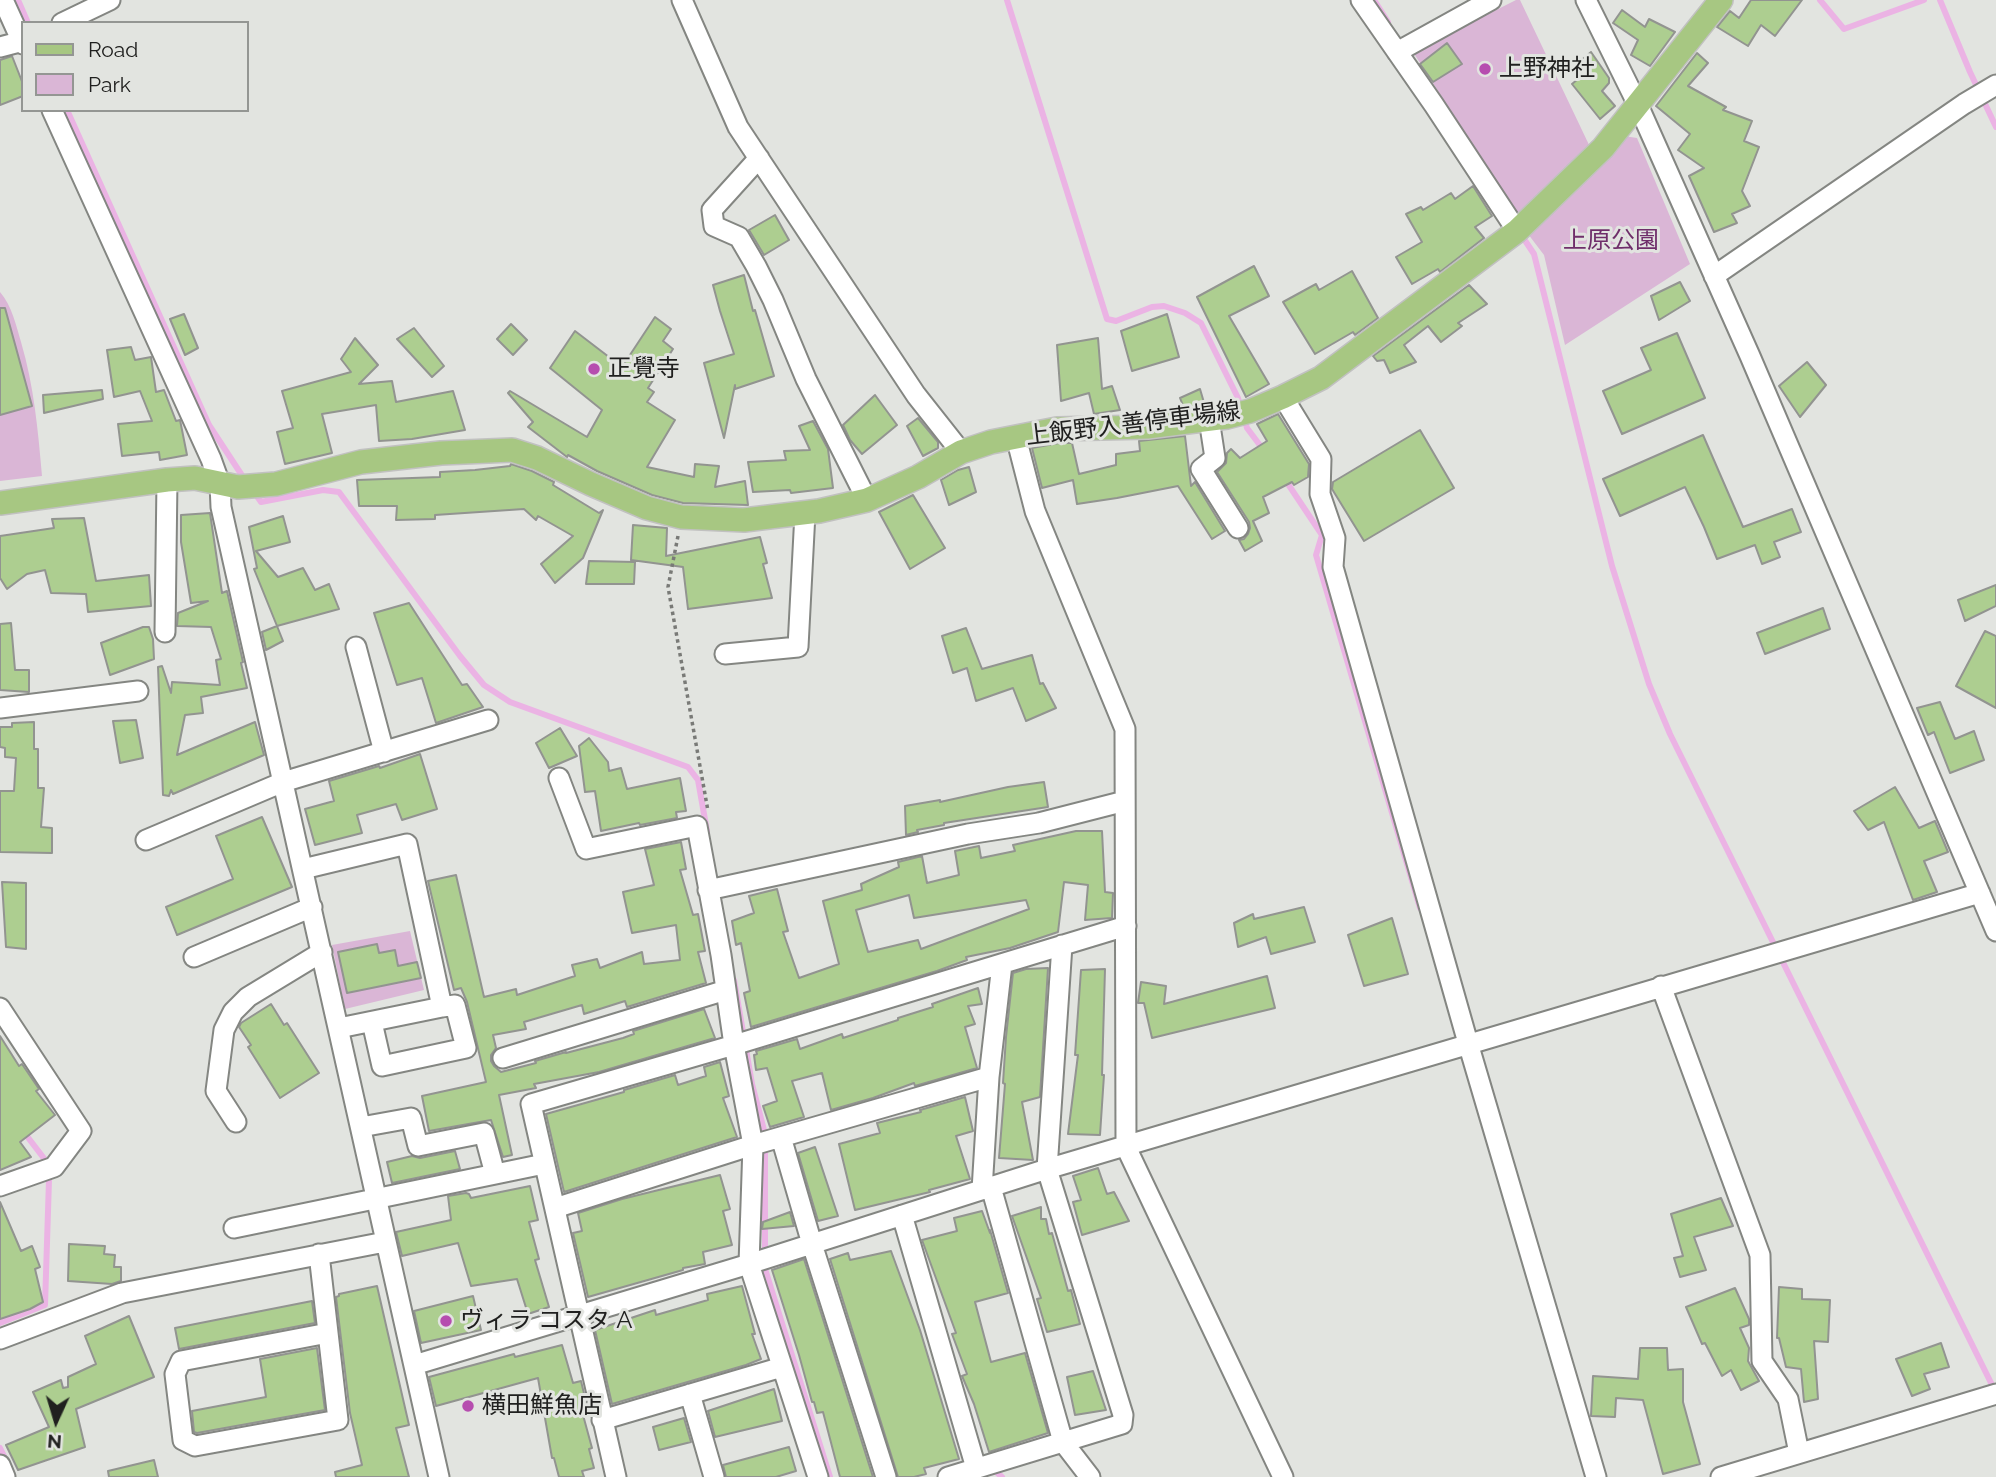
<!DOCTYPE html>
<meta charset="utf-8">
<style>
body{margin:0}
#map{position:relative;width:1996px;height:1477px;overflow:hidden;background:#e2e4e0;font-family:Raleway,sans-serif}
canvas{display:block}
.legend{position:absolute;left:21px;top:21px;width:228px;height:91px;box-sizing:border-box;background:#e2e4e0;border:2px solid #949693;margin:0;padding:9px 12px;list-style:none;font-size:21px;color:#20201f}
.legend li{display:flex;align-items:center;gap:14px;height:35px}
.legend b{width:35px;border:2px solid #949693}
.north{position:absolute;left:21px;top:1386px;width:70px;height:70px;-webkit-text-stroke:5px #e2e4e0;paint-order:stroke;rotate:184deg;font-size:19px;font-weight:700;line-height:28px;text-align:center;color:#20201f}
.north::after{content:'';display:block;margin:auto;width:24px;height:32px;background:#20201f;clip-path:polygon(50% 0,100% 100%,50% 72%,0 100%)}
</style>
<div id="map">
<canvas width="1996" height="1477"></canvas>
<ul class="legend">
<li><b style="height:9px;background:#a7c782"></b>Road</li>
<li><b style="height:19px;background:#dab6d6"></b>Park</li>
</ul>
<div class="north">N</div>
</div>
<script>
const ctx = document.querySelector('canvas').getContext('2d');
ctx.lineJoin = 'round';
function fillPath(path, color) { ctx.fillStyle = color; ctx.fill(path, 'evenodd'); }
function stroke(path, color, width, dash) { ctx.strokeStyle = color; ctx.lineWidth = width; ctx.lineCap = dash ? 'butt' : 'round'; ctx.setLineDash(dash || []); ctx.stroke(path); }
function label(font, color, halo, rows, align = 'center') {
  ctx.font = font + ' Raleway,"Noto Sans JP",sans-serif'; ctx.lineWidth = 6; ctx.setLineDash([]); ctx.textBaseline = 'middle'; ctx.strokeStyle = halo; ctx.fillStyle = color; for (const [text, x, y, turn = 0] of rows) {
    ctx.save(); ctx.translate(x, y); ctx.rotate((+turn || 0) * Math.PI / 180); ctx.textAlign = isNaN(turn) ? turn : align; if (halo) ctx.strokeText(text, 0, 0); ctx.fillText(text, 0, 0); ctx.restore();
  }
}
fillPath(new Path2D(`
 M1516 0H1520L1591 149 1520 219 1413 52Z
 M1624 136 1637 138 1690 264 1565 345 1544 255 1528 234Z
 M0 292C12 306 16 325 21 342 34 386 38 430 42 476L0 481Z
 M410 931 424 990 345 1009 332 945Z`), '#dab6d6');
stroke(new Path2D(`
 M18 0 28 23
 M1007 0 1107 319 1116 321 1152 307 1164 306 1185 313 1201 323 1238 398 1247 428 1265 452
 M1374 0 1388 22
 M1820 0 1844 29 1924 0
 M1940 0 1970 72 1996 127
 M67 110 209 425 245 480
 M1520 233 1534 254 1612 566 1649 684 1670 734 1996 1393
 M1284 478 1322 535 1316 555 1420 908
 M254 492 261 502 323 490 339 492 460 656 484 685 510 702 688 767 698 780 707 831
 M734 980 752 1084 765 1134V1269L830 1477
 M0 1323 45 1305 49 1180 46 1161 23 1131
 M0 1448 7 1462
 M991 1471 994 1470 1002 1477`), '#ebb3e4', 6);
const building = new Path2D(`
 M1751 0H1802L1775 36 1761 25 1748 46 1717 27 1730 11 1739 18Z
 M1622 10 1645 27 1649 19 1675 32 1650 66 1631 55 1638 40 1613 23Z
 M1447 43 1462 64 1433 82 1420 64Z
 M1591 52 1609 78V83L1602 91 1615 106 1600 119 1572 84 1584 74 1577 64Z
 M1697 53 1708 63 1688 86 1726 107 1723 110 1752 121 1744 141 1759 147 1742 191 1750 206 1732 214 1737 223 1714 232 1689 176 1704 168 1678 150 1690 134 1656 106Z
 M12 56 23 84V96L0 105V60Z
 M1473 186 1492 216 1475 227 1484 238 1440 272 1438 269 1412 284 1396 257 1422 242 1406 214 1421 207 1423 210 1451 193 1455 199Z
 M775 215 789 240 764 255 749 230Z
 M1254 266 1269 296 1229 316 1269 384 1246 397 1197 297Z
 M1352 271 1378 318 1355 335 1353 332 1315 354 1283 302 1316 284 1319 290Z
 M744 275 753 311 755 310 774 376 735 389V385L724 438 704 363 734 354 720 311 713 285Z
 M1680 282 1690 301 1659 320 1651 296Z
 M1469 285 1487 304 1458 323 1462 326 1441 342 1428 326 1404 345 1416 362 1390 373 1384 360 1377 361 1373 356Z
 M0 308H5L32 406 0 415Z
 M184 314 198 348 185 355 170 319Z
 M1167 314 1179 357 1132 371 1121 331Z
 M655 317 671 329 663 341 673 349 648 388 654 392 647 402 675 420 647 467 694 477 695 464 719 466 715 487 745 481 748 505 683 503 652 495 597 471 568 455 567 457 528 427 533 422 508 393 510 391 587 437 602 410 550 368 575 331 622 367Z
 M511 324 527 340 513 355 497 339Z
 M414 328 444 366 432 377 397 339Z
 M1677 333 1705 398 1622 434 1603 391 1651 370 1641 348Z
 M355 338 378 365 359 384 392 381 396 402 453 391 465 430 412 439 379 441 376 405 322 414 332 453 285 464 277 432 293 428 282 391 351 372 341 359Z
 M1098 338 1102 389 1112 386 1120 410 1094 414 1089 393 1061 401 1057 345Z
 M131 347 135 360 151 357 156 392 164 390 176 421 180 420 187 455 160 460 159 452 122 456 118 424 152 421 140 391 114 397 107 350Z
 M1807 362 1826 385 1800 417 1779 386Z
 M1200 389 1205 406 1184 408 1180 398Z
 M102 390 103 399 44 413 43 395Z
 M875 395 897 425 862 454 850 440 843 425Z
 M1278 414 1309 464 1308 477 1294 485 1292 482 1263 497 1269 513 1253 521 1262 541 1245 551 1239 540 1244 539 1248 534 1250 528 1249 522 1217 472 1226 463 1227 453 1231 449 1240 458 1267 441 1257 424Z
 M918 418 938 442V448L923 456 907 426Z
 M813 421 828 449 833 488 791 493 790 490 753 492 748 462 786 460 784 451 810 450 799 426Z
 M1420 430 1454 488 1364 541 1332 489 1333 482Z
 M1703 435 1743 527 1792 509 1801 532 1774 542 1780 557 1762 564 1755 545 1717 559 1704 527 1685 487 1620 516 1603 479Z
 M1185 436 1191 486 1195 482 1225 531 1212 539 1178 486 1117 498 1077 504 1073 480 1042 488 1032 448 1059 443H1072L1079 474 1116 465V454L1140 451 1139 441Z
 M511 464 532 471 554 482 553 485 599 513 603 510 583 558 555 583 541 564 573 536 538 516 536 520 524 509 435 515V519L396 520 397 506H359L357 480 440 477V472L475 470 510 466Z
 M969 467 976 492 949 505 941 480 958 470Z
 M913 495 945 548 910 569 879 512Z
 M210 513 222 593 227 591 243 662 241 663 247 688 201 697 203 713 185 715 177 755 255 722 264 755 173 794 171 790 169 796 163 795 158 667 162 666 171 693 172 682 220 685 216 660 221 659 211 627 177 626 178 613 208 601 191 603 181 542V515Z
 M283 516 290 542 256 551 278 577 303 568 315 590 329 584 339 609 277 626 254 569 257 568 249 527Z
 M84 518 96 581 149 575 151 606 88 612 86 594 51 593 45 570 27 574 7 589 0 578V536L54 528 52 519Z
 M633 525 667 528 666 556 760 537 767 563 763 564 772 598 688 609 683 567 631 560Z
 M589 561 635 562 634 584H586Z
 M1996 585V606L1965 621 1958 600Z
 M409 603 462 685 467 684 483 707 436 723 422 678 397 685 374 613Z
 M1823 608 1830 629 1765 654 1757 633Z
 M11 623 15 670H29V692L0 690V624Z
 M277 626 283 641 266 650 262 632Z
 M143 627H149L153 639 154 659 110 675 101 643Z
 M966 628 982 669 1032 655 1040 684 1043 683 1056 708 1026 721 1013 688 976 701 967 668 953 673 942 636Z
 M1985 631 1996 636V708L1956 686Z
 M1940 702 1955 739 1974 731 1984 760 1950 773 1934 732 1928 735 1917 708Z
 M136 720 143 758 120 763 113 721Z
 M34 722V749H38V788H44L41 827 52 828V853L0 852V791H14L16 758 5 757V748L0 747V727H12V723Z
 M560 728 577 756 549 768 536 743Z
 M589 738 608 762 609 771 621 768 627 789 680 778 686 811 676 812 677 818 640 825 639 823 601 831 595 791 585 792 579 746Z
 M420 754 437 809 402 820 396 804 357 815 362 833 315 845 305 809 334 801 329 781 379 766 380 768Z
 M1044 782 1048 807 944 823V825L917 830 918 832 906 835 905 806 940 800V802L1008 787Z
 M1895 787 1919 828 1935 821 1948 852 1924 861 1937 892 1913 900 1884 822 1868 830 1854 811Z
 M262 817 292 887 177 935 166 907 233 879 216 836Z
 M1076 831H1102L1105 892 1113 893 1112 918 1085 920 1088 885 1064 882 1058 932 1010 948 966 957 967 960 937 971 751 1027 744 993 750 991 741 943 736 945 732 921 754 913 749 896 777 889 788 931 783 932 799 978 839 964 823 901 862 890 861 884 899 867 898 862 922 856 927 883 959 875 955 851 979 846 981 858 1015 851 1013 845ZM909 895 914 918 1026 900 1029 909 921 949 918 940 868 952 856 910Z
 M681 842 686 869 680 870 693 915 698 914 705 951 698 952 706 983 627 1007 625 1001 584 1014 582 1005 524 1022 526 1029 493 1035 496 1048 491 1055V1061L494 1066 501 1072 536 1063 535 1061 566 1052V1053L623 1038 634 1034 633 1031 704 1009 715 1038 599 1072 534 1084 536 1088 499 1095 512 1155 503 1157 491 1120 429 1131 422 1096 486 1082 467 1002 461 988 454 990 428 881 456 875 484 997 516 989 517 995 575 976 572 965 597 959 600 968 642 952 644 964 680 960 676 925 632 933 623 892 654 885 645 849Z
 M2 882 26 883V949L6 947Z
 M1304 907 1315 942 1271 954 1266 937 1238 947 1234 923 1253 914 1254 919Z
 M1392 918 1408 974 1364 986 1348 935Z
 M377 944 379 953 395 950 398 966 417 962 421 978 347 993 338 952Z
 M1048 968 1040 1097 1022 1102 1033 1160 999 1158 1005 1084 1003 1083 1006 1037 1013 973 1026 969Z
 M1105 969 1102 1075H1104L1100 1135 1068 1134 1078 1055H1075L1081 970Z
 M1267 976 1275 1008 1152 1038 1144 1003H1138L1141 982 1166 986 1164 1004Z
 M978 988 982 1004 968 1006 975 1024 965 1027 977 1068 915 1086 914 1083 873 1098 831 1110 822 1073 792 1081 804 1117 770 1127 763 1106 777 1101 767 1068 756 1070 754 1055 757 1054 756 1051 797 1039 800 1049 842 1034 843 1038 898 1020V1018L933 1007 932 1004Z
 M271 1004 284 1025 287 1023 319 1073 280 1098 248 1047 251 1045 239 1027 241 1023Z
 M0 1036 19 1066 22 1064 39 1089 36 1091 55 1115 20 1142 31 1157 0 1170Z
 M720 1062 729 1096 723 1098 737 1137 564 1192 546 1114 624 1092V1090L675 1075 678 1085 706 1076 704 1067Z
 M965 1097 973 1131 956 1136 970 1179 929 1190 930 1192 855 1210 839 1144 880 1133 877 1123 921 1112 920 1110Z
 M815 1147 838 1216 818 1221 798 1153Z
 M455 1151 460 1169 392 1183 387 1162 412 1156 420 1158Z
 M1098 1168 1107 1194 1114 1192 1129 1221 1082 1235 1073 1202 1081 1200 1073 1176Z
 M720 1175 730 1209 723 1211 732 1245 703 1252 705 1264 683 1268V1270L588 1297 573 1233 582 1231 578 1213 622 1199Z
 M530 1186 538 1220 529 1222 539 1259 535 1260 549 1307 528 1314 517 1279 471 1286 458 1243 402 1256 396 1232 451 1220 448 1196 466 1193 469 1194 471 1198Z
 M1721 1198 1733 1226 1694 1237 1706 1270 1680 1277 1674 1258 1683 1256 1671 1214Z
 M0 1202 21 1251 32 1246 40 1267 35 1269 43 1302 30 1309 0 1319Z
 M1041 1207V1219H1046L1049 1234 1052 1233 1068 1291 1071 1290 1080 1324 1047 1332 1037 1299 1041 1298 1012 1216Z
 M982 1211 990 1233V1230L1008 1293 975 1302 991 1362 1025 1353 1048 1433 989 1452 974 1404 962 1376 967 1374 952 1334 956 1333 922 1240 957 1231 954 1218Z
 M790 1212 794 1226 762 1229 763 1222Z
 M69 1244 105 1246 104 1254 115 1255 114 1267H121V1281L112 1284 68 1281Z
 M891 1251 920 1330 959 1459 924 1468 926 1474 914 1477H898L830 1259 848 1253 850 1260Z
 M804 1259 873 1477H840L823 1412 817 1413 814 1402H812L799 1355 772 1270Z
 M377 1286 409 1425 396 1428 409 1477H336L335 1472 362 1465 350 1413 336 1297 339 1296V1294Z
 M742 1286 755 1334H752L761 1359 746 1365 612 1404 595 1330 655 1310 656 1315 708 1300 707 1294Z
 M1779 1287 1802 1289V1299L1830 1300 1828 1342 1814 1341 1818 1399 1804 1402 1801 1369 1786 1367 1779 1338H1777Z
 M1735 1288 1749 1319V1325L1740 1328 1749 1348 1748 1361 1759 1381 1741 1390 1731 1370 1722 1376 1705 1343 1702 1344 1686 1307Z
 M473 1296 481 1330 421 1343 414 1311Z
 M312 1301 315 1323 179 1349 175 1328Z
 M129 1316 154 1377 76 1409 85 1447 18 1470 6 1445 49 1427 33 1392 61 1380 63 1388 68 1387V1377L96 1364 85 1336Z
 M1941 1343 1949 1367 1924 1374 1930 1389 1912 1396 1896 1359Z
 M562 1345 573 1383 581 1381 589 1414 583 1415 592 1448 589 1449 594 1468 582 1471 584 1477H559L554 1458H552L538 1378 436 1406 429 1377 514 1354 515 1357Z
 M317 1348 325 1410 197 1433 194 1432 192 1411 266 1397 260 1359Z
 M1640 1348H1667L1668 1370 1683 1369V1402L1700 1464 1663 1474 1643 1400 1616 1398 1615 1417 1591 1416 1593 1376 1638 1379Z
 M1093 1371 1106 1410 1075 1415 1067 1377Z
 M774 1389 782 1421 715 1437 708 1411Z
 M684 1418 691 1442 659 1450 653 1427Z
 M789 1447 796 1471 776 1477H726L723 1465Z
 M154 1460 158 1477H109L108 1471Z`);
fillPath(building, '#adce90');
stroke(building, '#929490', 2);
const minor = new Path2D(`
 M3 0 23 44
 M682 0 738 127 916 395 961 452
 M1361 0 1434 105 1517 231
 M1586 0 1638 105 1750 356 1996 931
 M62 23 110 0
 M0 47 23 41
 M1397 52 1491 0
 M52 110 211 459 220 484 221 507 439 1477
 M759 158 712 210 714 226 739 237 756 266 773 300 806 379 867 500
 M1714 276 1964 104 1996 85
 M1283 397 1321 459 1320 494 1335 538 1333 567 1468 1043 1596 1477
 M1209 419 1215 458 1201 469 1238 528
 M1016 437 1035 511 1125 729 1126 1147 1283 1477
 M165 632 167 480
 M356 647 384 752
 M725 654 798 647 805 513
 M0 708 138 691
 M559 778 586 849 697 826 721 955 734 1045 753 1145 749 1264 818 1477
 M146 840 283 782 488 720
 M303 869 407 844 442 1007 339 1028
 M708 890 968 834 1039 823 1125 801
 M194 957 312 907
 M1661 986 1760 1255 1762 1361 1788 1399 1799 1453
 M0 1008 81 1131 54 1167 0 1186
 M372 1022 382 1066 466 1048 455 1005 442 1007
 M503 1058 726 990
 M236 1122 216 1091 224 1030 233 1012 248 997 322 952
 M361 1127 411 1118 418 1146 484 1133 495 1174
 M781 1137 812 1244 886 1477
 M991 1187 1063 1442 1090 1477
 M982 1190 989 1077
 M555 1208 753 1145 989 1077 1002 964
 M902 1215 976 1468
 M234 1228 544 1164
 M319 1254 338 1420 195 1446 183 1440 175 1374 181 1361 328 1333
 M0 1339 122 1293 385 1242
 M414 1365 749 1264 1047 1169 1980 893
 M690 1394 714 1477
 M602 1420 782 1367
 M0 1465 5 1477
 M616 1477 531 1104 734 1045 1126 926
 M948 1477 1122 1424 1123 1415 1047 1169 1062 945
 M1721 1477 1996 1394`);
const major = new Path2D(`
 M0 503 167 480 195 478 238 487 276 484 361 462 441 453 512 450 537 458 591 484 647 508 681 517 744 520 819 511 867 500 918 477 961 452 991 442 1057 429 1147 427 1227 417 1250 411 1283 397 1321 378 1517 231 1603 148 1721 0`);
stroke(minor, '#848682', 23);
stroke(major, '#c1c1c0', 26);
stroke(new Path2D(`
 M678 536 668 587 708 811`), '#797a77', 3.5, [3.5, 3.5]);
stroke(minor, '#fff', 19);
stroke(major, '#a7c782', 23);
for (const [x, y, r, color] of [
 [1485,69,7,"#b64daf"],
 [594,369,7,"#b64daf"],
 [446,1321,7,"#b64daf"],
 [468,1406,7,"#b64daf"]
]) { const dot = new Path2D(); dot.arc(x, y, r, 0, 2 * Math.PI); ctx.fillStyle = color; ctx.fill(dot); stroke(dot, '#e2e4e0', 2.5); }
label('24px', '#20201f', '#e2e4e0', [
 ["上野神社",1499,69],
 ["正覺寺",608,369],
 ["ヴィラ コスタ A",460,1321],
 ["横田鮮魚店",482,1406]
], 'left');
label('24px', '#6f2e6a', '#e2e4e0', [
 ["上原公園",1611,241]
]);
label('24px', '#20201f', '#e2e4e0', [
 ["上飯野入善停車場線",1133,424,-7]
]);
</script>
